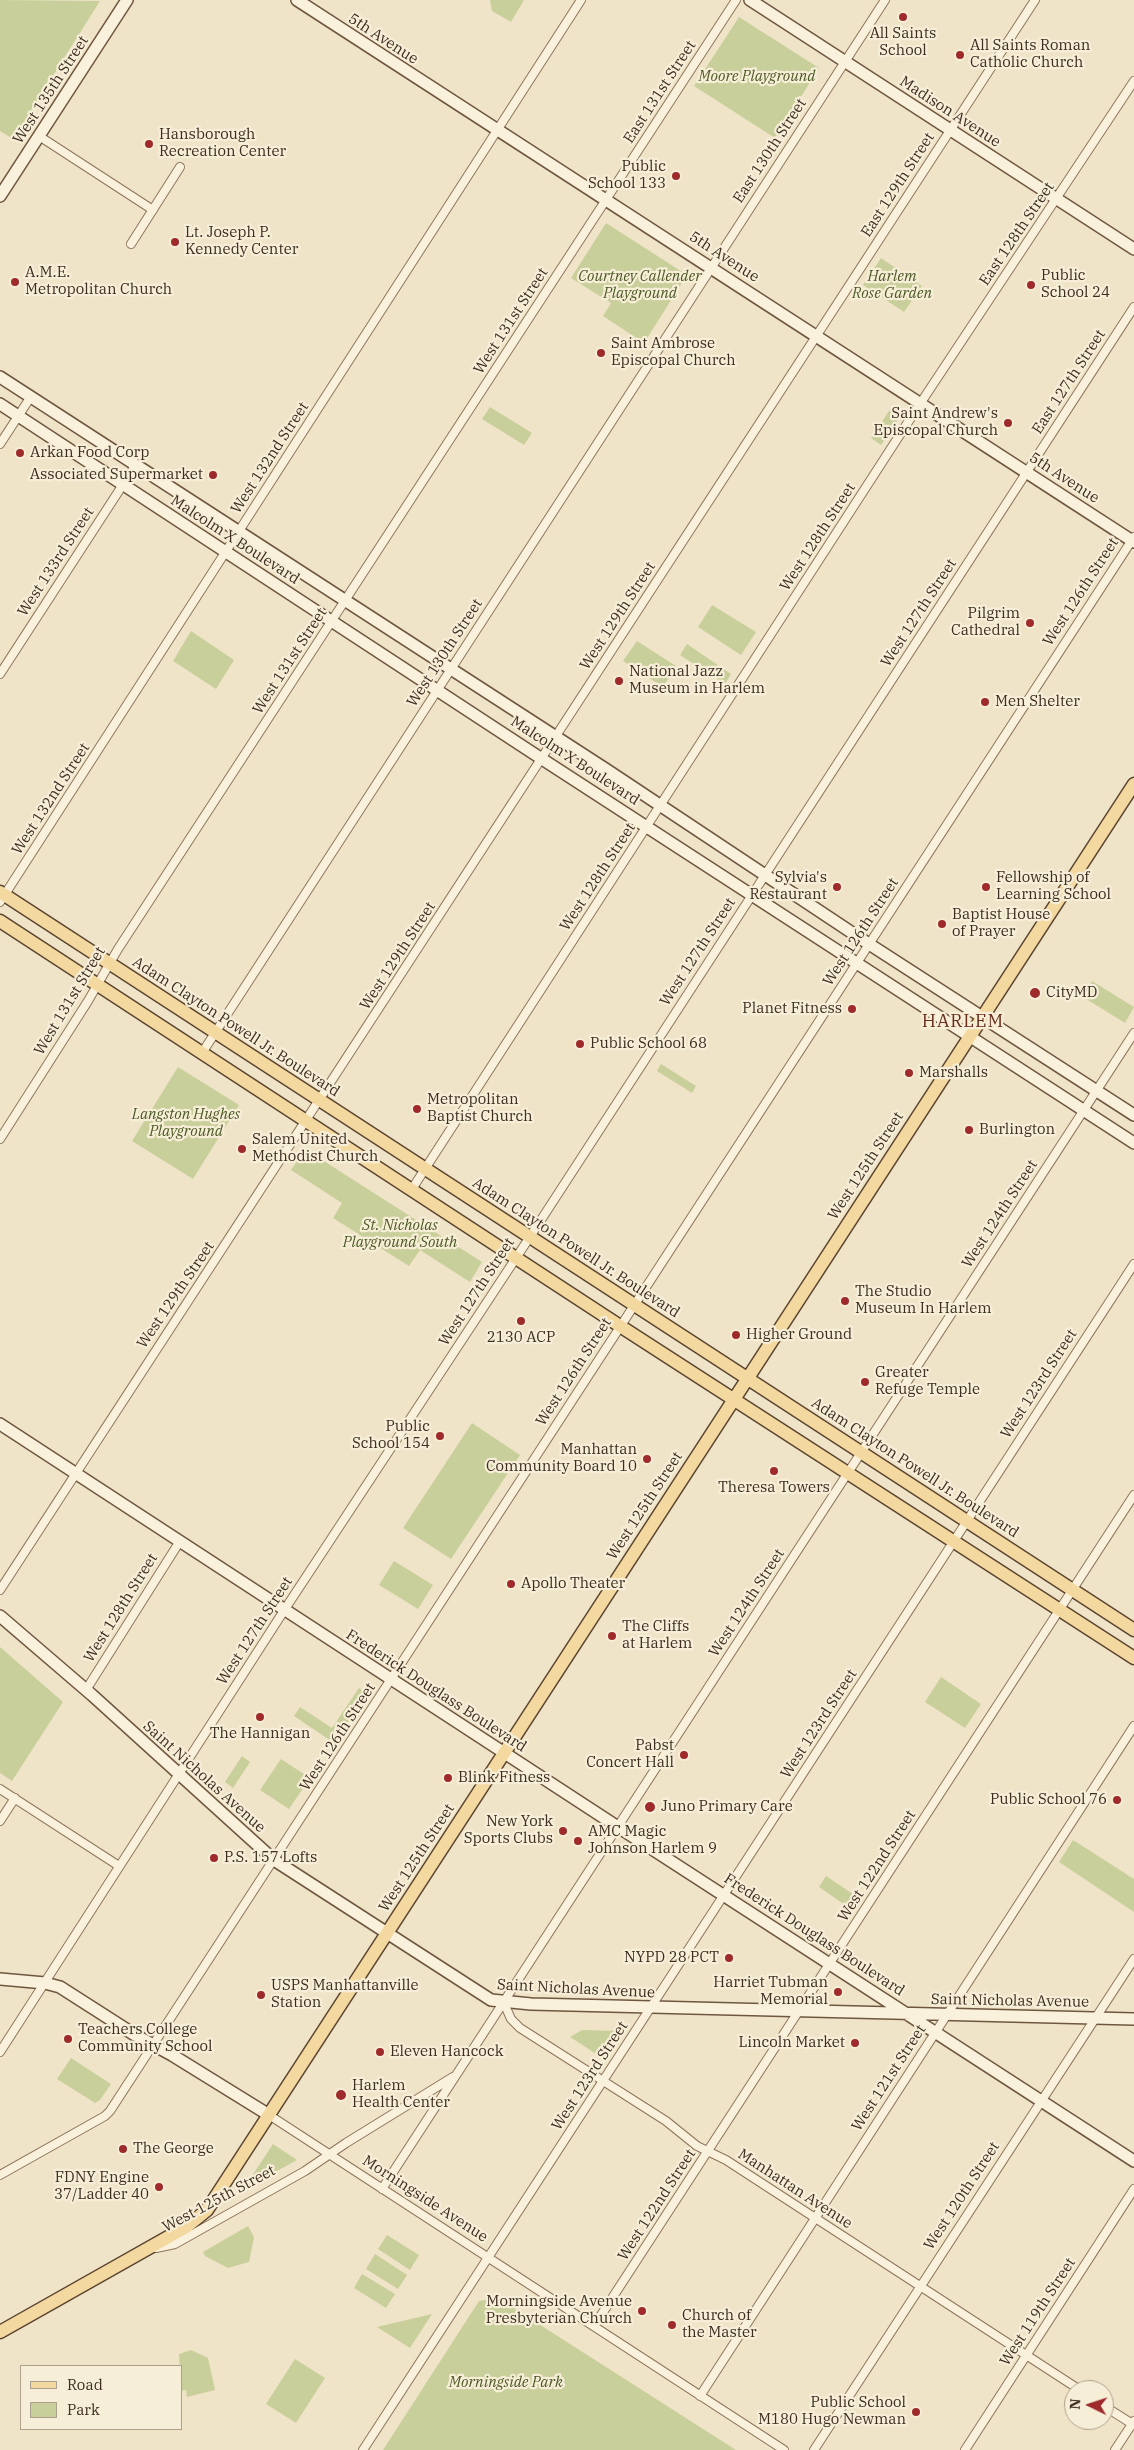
<!DOCTYPE html>
<style>
body{margin:0}
#map{position:relative;width:1134px;height:2450px;overflow:hidden;background:#f0e4c8;font-family:"IBM Plex Serif",serif}
canvas{display:block}
.legend{position:absolute;left:20px;top:2365px;width:162px;height:65px;box-sizing:border-box;background:#f7eed8;border:1px solid #ada18e;margin:0;padding:6px 9px;list-style:none;font-size:15px;color:#3d2e20}
.legend li{display:flex;align-items:center;gap:10px;height:25px}
.legend b{width:25px;border:1px solid #ada18e}
.north{position:absolute;left:1064px;top:2380px;width:50px;height:50px;box-sizing:border-box;background:#f7eed8;border:1px solid #ada18e;border-radius:50%;rotate:274deg;font-size:14px;font-weight:700;line-height:20px;text-align:center;color:#3d2e20}
.north::after{content:'';display:block;margin:auto;width:18px;height:22px;background:#9e2a2b;clip-path:polygon(50% 0,100% 100%,50% 72%,0 100%)}
</style>
<div id="map">
<canvas width="1134" height="2450"></canvas>
<ul class="legend">
<li><b style="height:6px;background:#f3d9a0"></b>Road</li>
<li><b style="height:14px;background:#c9cf9b"></b>Park</li>
</ul>
<div class="north">N</div>
</div>
<script>
const ctx = document.querySelector('canvas').getContext('2d');
ctx.lineJoin = 'round';
function fillPath(path, color) { ctx.fillStyle = color; ctx.fill(path, 'evenodd'); }
function stroke(path, color, width, dash) { ctx.strokeStyle = color; ctx.lineWidth = width; ctx.lineCap = dash ? 'butt' : 'round'; ctx.setLineDash(dash || []); ctx.stroke(path); }
function label(font, color, halo, rows, align = 'center') {
  ctx.font = font + ' "IBM Plex Serif",serif'; ctx.lineWidth = 4.5; ctx.setLineDash([]); ctx.textBaseline = 'middle'; ctx.strokeStyle = halo; ctx.fillStyle = color; for (const [text, x, y, turn = 0] of rows) {
    ctx.save(); ctx.translate(x, y); ctx.rotate((+turn || 0) * Math.PI / 180); ctx.textAlign = isNaN(turn) ? turn : align; if (halo) ctx.strokeText(text, 0, 0); ctx.fillText(text, 0, 0); ctx.restore();
  }
}
fillPath(new Path2D(`
 M0 0 100 1 13 139 0 131Z
 M490 0H524L511 22 492 11Z
 M739 17 819 68 775 138 694 86Z
 M606 223 687 275 644 343 603 316 611 303 571 278Z
 M881 258 922 286 904 312 863 285Z
 M490 407 532 433 524 445 482 419Z
 M891 408 901 415 881 445 871 438Z
 M712 605 756 632 741 655 698 627Z
 M191 631 234 660 216 689 173 661Z
 M637 641 676 666 663 687 623 661Z
 M687 644 731 674 725 684 680 655Z
 M1092 981 1134 1007 1125 1023 1083 997Z
 M661 1064 696 1086 692 1093 657 1071Z
 M178 1067 239 1105 193 1179 132 1141Z
 M305 1149 482 1262 470 1282 420 1250 409 1266 333 1218 342 1203 291 1170Z
 M472 1423 520 1455 451 1559 403 1528Z
 M394 1561 433 1585 418 1609 379 1585Z
 M0 1647 63 1702 12 1781 0 1773Z
 M941 1677 981 1704 965 1728 925 1702Z
 M359 1688 367 1693 334 1743 294 1716 300 1707 332 1728Z
 M242 1756 250 1762 233 1788 225 1782Z
 M281 1759 310 1778 289 1809 260 1790Z
 M1073 1840 1134 1879V1912L1059 1862Z
 M826 1876 856 1896 848 1907 819 1887Z
 M582 2030 618 2031 601 2057 570 2037Z
 M71 2058 111 2084 100 2100 95 2103 57 2079Z
 M273 2144 297 2160 248 2187 246 2185Z
 M248 2226 254 2237 249 2262 228 2268 205 2256 203 2252Z
 M387 2235 419 2255 410 2270 378 2249Z
 M375 2254 407 2275 398 2289 366 2269Z
 M362 2274 395 2294 386 2308 354 2288Z
 M498 2298 736 2450H383L479 2301Z
 M432 2314 410 2348 377 2327Z
 M191 2350 208 2358 215 2390 187 2397 186 2390 181 2391 179 2354Z
 M295 2359 325 2378 296 2423 266 2404Z`), '#c9cf9b');
const street = new Path2D(`
 M39 136 153 210
 M131 244 180 167
 M0 444 30 398
 M0 674 135 466
 M0 902 581 0
 M202 1053 885 0
 M0 1139 88 1001 118 949 736 0
 M412 1189 912 416 1134 81
 M0 1590 1035 0
 M86 1690 180 1541
 M0 1789 119 1866
 M0 1821 15 1798
 M504 2003 511 2019 520 2028 666 2121 697 2146 726 2160 1080 2390
 M0 2052 285 1609 539 1223 1134 307
 M269 2115 784 2450
 M0 2175 105 2116 110 2111 1134 537
 M382 2189 1134 1033
 M156 2248 175 2244 305 2171 346 2143 453 2077
 M594 2326 1134 1495
 M700 2396 1134 1726
 M1104 2406 1134 2425
 M363 2450 1134 1264
 M814 2450 1134 1959
 M965 2450 1134 2189
 M1115 2450 1134 2421`);
const secondary = new Path2D(`
 M297 0 1134 542
 M750 0 1134 249
 M0 196 127 0
 M0 377 607 770 869 944 1134 1115
 M0 404 542 759 1134 1143
 M0 1424 618 1827 1134 2161
 M0 1616 92 1695 274 1860 491 2000 531 2004 1134 2019
 M0 1979 45 1983 60 1987 135 2035 172 2055 269 2115`);
const primary = new Path2D(`
 M0 892 1134 1630
 M0 921 620 1326 1134 1658
 M0 2332 186 2227 207 2210 1134 784`);
stroke(street, '#8d765c', 10);
stroke(secondary, '#6f573f', 14);
stroke(primary, '#5b4430', 15);
stroke(street, '#faf1dc', 8);
stroke(secondary, '#faf1dc', 11);
stroke(primary, '#f3d9a0', 12);
for (const [x, y, r, color] of [
 [903,17,5,"#9e2a2b"],
 [960,55,5,"#9e2a2b"],
 [149,144,5,"#9e2a2b"],
 [676,176,5,"#9e2a2b"],
 [175,242,5,"#9e2a2b"],
 [15,282,5,"#9e2a2b"],
 [1031,285,5,"#9e2a2b"],
 [601,353,5,"#9e2a2b"],
 [1008,423,5,"#9e2a2b"],
 [20,453,5,"#9e2a2b"],
 [213,475,5,"#9e2a2b"],
 [1030,623,5,"#9e2a2b"],
 [619,681,5,"#9e2a2b"],
 [985,702,5,"#9e2a2b"],
 [837,887,5,"#9e2a2b"],
 [986,887,5,"#9e2a2b"],
 [942,924,5,"#9e2a2b"],
 [1035,993,6,"#9e2a2b"],
 [852,1009,5,"#9e2a2b"],
 [580,1044,5,"#9e2a2b"],
 [909,1073,5,"#9e2a2b"],
 [417,1109,5,"#9e2a2b"],
 [969,1130,5,"#9e2a2b"],
 [242,1149,5,"#9e2a2b"],
 [845,1301,5,"#9e2a2b"],
 [521,1321,5,"#9e2a2b"],
 [736,1335,5,"#9e2a2b"],
 [865,1382,5,"#9e2a2b"],
 [440,1436,5,"#9e2a2b"],
 [647,1459,5,"#9e2a2b"],
 [774,1471,5,"#9e2a2b"],
 [511,1584,5,"#9e2a2b"],
 [612,1636,5,"#9e2a2b"],
 [260,1717,5,"#9e2a2b"],
 [684,1755,5,"#9e2a2b"],
 [448,1778,5,"#9e2a2b"],
 [1117,1800,5,"#9e2a2b"],
 [650,1807,6,"#9e2a2b"],
 [563,1831,5,"#9e2a2b"],
 [578,1841,5,"#9e2a2b"],
 [214,1858,5,"#9e2a2b"],
 [729,1958,5,"#9e2a2b"],
 [838,1992,5,"#9e2a2b"],
 [261,1995,5,"#9e2a2b"],
 [68,2039,5,"#9e2a2b"],
 [855,2043,5,"#9e2a2b"],
 [380,2052,5,"#9e2a2b"],
 [341,2095,6,"#9e2a2b"],
 [123,2149,5,"#9e2a2b"],
 [159,2187,5,"#9e2a2b"],
 [642,2311,5,"#9e2a2b"],
 [672,2325,5,"#9e2a2b"],
 [916,2412,5,"#9e2a2b"]
]) { const dot = new Path2D(); dot.arc(x, y, r, 0, 2 * Math.PI); ctx.fillStyle = color; ctx.fill(dot); stroke(dot, '#f7eed8', 2); }
label('15px', '#3d2e20', '#f7eed8', [
 ["All Saints",903,34,"center"],
 ["School",903,51,"center"],
 ["All Saints Roman",970,46],
 ["Catholic Church",970,63],
 ["Hansborough",159,135],
 ["Recreation Center",159,152],
 ["Public",666,167,"right"],
 ["School 133",666,184,"right"],
 ["Lt. Joseph P.",185,233],
 ["Kennedy Center",185,250],
 ["A.M.E.",25,273],
 ["Metropolitan Church",25,290],
 ["Public",1041,276],
 ["School 24",1041,293],
 ["Saint Ambrose",611,344],
 ["Episcopal Church",611,361],
 ["Saint Andrew's",998,414,"right"],
 ["Episcopal Church",998,431,"right"],
 ["Arkan Food Corp",30,453],
 ["Associated Supermarket",203,475,"right"],
 ["Pilgrim",1020,614,"right"],
 ["Cathedral",1020,631,"right"],
 ["National Jazz",629,672],
 ["Museum in Harlem",629,689],
 ["Men Shelter",995,702],
 ["Sylvia's",827,878,"right"],
 ["Restaurant",827,895,"right"],
 ["Fellowship of",996,878],
 ["Learning School",996,895],
 ["Baptist House",952,915],
 ["of Prayer",952,932],
 ["CityMD",1046,993],
 ["Planet Fitness",842,1009,"right"],
 ["Public School 68",590,1044],
 ["Marshalls",919,1073],
 ["Metropolitan",427,1100],
 ["Baptist Church",427,1117],
 ["Burlington",979,1130],
 ["Salem United",252,1140],
 ["Methodist Church",252,1157],
 ["The Studio",855,1292],
 ["Museum In Harlem",855,1309],
 ["Higher Ground",746,1335],
 ["2130 ACP",521,1338,"center"],
 ["Greater",875,1373],
 ["Refuge Temple",875,1390],
 ["Public",430,1427,"right"],
 ["School 154",430,1444,"right"],
 ["Manhattan",637,1450,"right"],
 ["Community Board 10",637,1467,"right"],
 ["Theresa Towers",774,1488,"center"],
 ["Apollo Theater",521,1584],
 ["The Cliffs",622,1627],
 ["at Harlem",622,1644],
 ["The Hannigan",260,1734,"center"],
 ["Pabst",674,1746,"right"],
 ["Concert Hall",674,1763,"right"],
 ["Blink Fitness",458,1778],
 ["Public School 76",1107,1800,"right"],
 ["Juno Primary Care",661,1807],
 ["New York",553,1822,"right"],
 ["Sports Clubs",553,1839,"right"],
 ["AMC Magic",588,1832],
 ["Johnson Harlem 9",588,1849],
 ["P.S. 157 Lofts",224,1858],
 ["NYPD 28 PCT",719,1958,"right"],
 ["Harriet Tubman",828,1983,"right"],
 ["Memorial",828,2000,"right"],
 ["USPS Manhattanville",271,1986],
 ["Station",271,2003],
 ["Teachers College",78,2030],
 ["Community School",78,2047],
 ["Lincoln Market",845,2043,"right"],
 ["Eleven Hancock",390,2052],
 ["Harlem",352,2086],
 ["Health Center",352,2103],
 ["The George",133,2149],
 ["FDNY Engine",149,2178,"right"],
 ["37/Ladder 40",149,2195,"right"],
 ["Morningside Avenue",632,2302,"right"],
 ["Presbyterian Church",632,2319,"right"],
 ["Church of",682,2316],
 ["the Master",682,2333],
 ["Public School",906,2403,"right"],
 ["M180 Hugo Newman",906,2420,"right"]
], 'left');
label('15px', '#3d2e20', '#f7eed8', [
 ["5th Avenue",383,39,33],
 ["West 135th Street",51,90,-57],
 ["East 131st Street",660,92,-57],
 ["Madison Avenue",950,112,33],
 ["East 130th Street",770,151,-57],
 ["East 129th Street",898,185,-57],
 ["East 128th Street",1017,234,-56],
 ["5th Avenue",724,257,33],
 ["West 131st Street",511,321,-57],
 ["East 127th Street",1069,382,-57],
 ["West 132nd Street",270,458,-57],
 ["5th Avenue",1064,478,33],
 ["West 128th Street",818,537,-57],
 ["Malcolm X Boulevard",235,540,33],
 ["West 133rd Street",56,562,-57],
 ["West 126th Street",1081,592,-57],
 ["West 127th Street",919,613,-57],
 ["West 129th Street",618,616,-57],
 ["West 130th Street",445,653,-57],
 ["West 131st Street",290,661,-57],
 ["Malcolm X Boulevard",575,761,33],
 ["West 132nd Street",51,799,-57],
 ["West 128th Street",598,877,-57],
 ["West 126th Street",861,932,-57],
 ["West 127th Street",698,952,-57],
 ["West 129th Street",398,956,-57],
 ["West 131st Street",70,1001,-59],
 ["Adam Clayton Powell Jr. Boulevard",236,1027,33],
 ["West 125th Street",866,1166,-57],
 ["West 124th Street",1000,1214,-57],
 ["Adam Clayton Powell Jr. Boulevard",576,1248,33],
 ["West 127th Street",477,1292,-57],
 ["West 129th Street",176,1295,-56],
 ["West 126th Street",574,1372,-57],
 ["West 123rd Street",1039,1384,-57],
 ["Adam Clayton Powell Jr. Boulevard",915,1468,33],
 ["West 125th Street",645,1506,-57],
 ["West 124th Street",747,1603,-57],
 ["West 128th Street",121,1608,-58],
 ["West 127th Street",255,1631,-57],
 ["Frederick Douglass Boulevard",436,1691,33],
 ["West 123rd Street",819,1724,-57],
 ["West 126th Street",338,1737,-57],
 ["Saint Nicholas Avenue",204,1777,42],
 ["West 125th Street",417,1858,-57],
 ["West 122nd Street",877,1866,-57],
 ["Frederick Douglass Boulevard",814,1935,33],
 ["Saint Nicholas Avenue",576,1989,3],
 ["Saint Nicholas Avenue",1010,2001,1],
 ["West 123rd Street",590,2076,-57],
 ["West 121st Street",889,2078,-57],
 ["Manhattan Avenue",795,2189,33],
 ["West 120th Street",962,2196,-57],
 ["West 125th Street",219,2199,-28],
 ["Morningside Avenue",425,2199,33],
 ["West 122nd Street",657,2205,-57],
 ["West 119th Street",1038,2312,-57]
]);
label('italic 15px', '#4d5a26', '#f7eed8', [
 ["Moore Playground",757,77],
 ["Courtney Callender",640,277],
 ["Playground",640,294],
 ["Harlem",892,277],
 ["Rose Garden",892,294],
 ["Langston Hughes",186,1115],
 ["Playground",186,1132],
 ["St. Nicholas",400,1226],
 ["Playground South",400,1243],
 ["Morningside Park",506,2383]
]);
ctx.letterSpacing = '1px';
label('18px', '#6b2e1e', '#f7eed8', [
 ["HARLEM",963,1022]
]);
ctx.letterSpacing = '0px';
</script>
